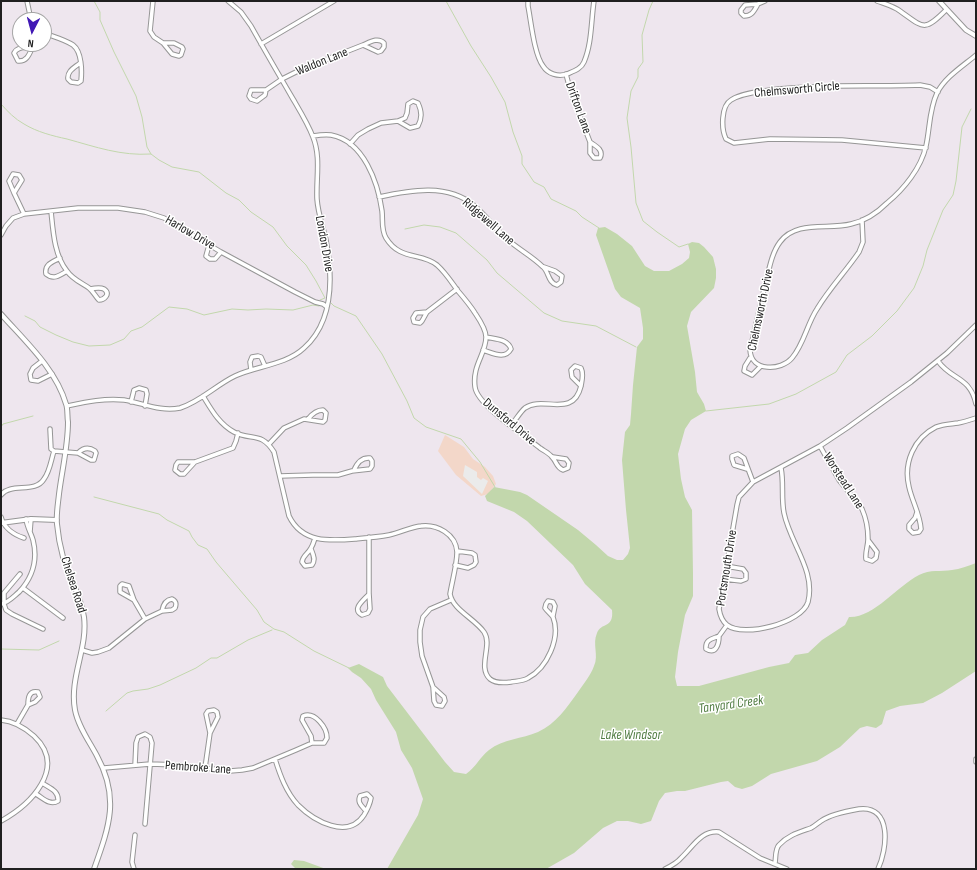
<!DOCTYPE html>
<style>
body{margin:0}
#map{position:relative;width:977px;height:870px;overflow:hidden;background:#eee6ee;font-family:"Sofia Sans Condensed",sans-serif}
canvas{display:block}
.frame{position:absolute;inset:0;border:2px solid #1f1f1f;pointer-events:none}
.north{position:absolute;left:12px;top:12px;width:40px;height:40px;box-sizing:border-box;background:#fff;border:1px solid #a5a5a5;border-radius:50%;rotate:186deg;font-size:11px;font-weight:700;line-height:16px;text-align:center;color:#1f1f1f}
.north::after{content:'';display:block;margin:auto;width:14px;height:18px;background:#4118b5;clip-path:polygon(50% 0,100% 100%,50% 72%,0 100%)}
</style>
<div id="map">
<canvas width="977" height="870"></canvas>
<div class="frame"></div>
<div class="north">N</div>
</div>
<script>
const ctx = document.querySelector('canvas').getContext('2d');
ctx.lineJoin = 'round';
function fillPath(path, color) { ctx.fillStyle = color; ctx.fill(path, 'evenodd'); }
function stroke(path, color, width, dash) { ctx.strokeStyle = color; ctx.lineWidth = width; ctx.lineCap = dash ? 'butt' : 'round'; ctx.setLineDash(dash || []); ctx.stroke(path); }
function label(font, color, halo, rows, align = 'center') {
  ctx.font = font + ' "Sofia Sans Condensed",sans-serif'; ctx.lineWidth = 3; ctx.setLineDash([]); ctx.textBaseline = 'middle'; ctx.strokeStyle = halo; ctx.fillStyle = color; for (const [text, x, y, turn = 0] of rows) {
    ctx.save(); ctx.translate(x, y); ctx.rotate((+turn || 0) * Math.PI / 180); ctx.textAlign = isNaN(turn) ? turn : align; if (halo) ctx.strokeText(text, 0, 0); ctx.fillText(text, 0, 0); ctx.restore();
  }
}
fillPath(new Path2D(`
 M445 435 464 447 473 459 485 467 493 476 496 484 488 494 481 496 456 475 438 451Z`), '#f3d7c9');
fillPath(new Path2D(`
 M465 465 477 472V477L481 480 483 478 488 481 482 494 463 476Z`), '#ebebeb');
fillPath(new Path2D(`
 M605 227 617 234 632 246 645 266 654 271H669L682 264 689 258 690 252 688 244 692 242 699 243 704 247 713 257 716 269V278L714 288 691 312 687 326 695 372 697 392 704 404 706 411 691 420 685 429 678 454 681 479 685 497 692 510 693 574V596L685 615 678 652 675 677 677 686H699L769 667 789 663 795 655 808 653 822 640 845 625 849 617C874 618 897 586 919 575 930 569 941 572 952 570 960 569 968 566 976 563V671L942 693 923 703 900 706 886 711 882 724 876 728 867 726 860 728 840 747 817 761 771 774 752 786 742 789 735 787 728 781 721 782 685 791H677L665 793 659 801 651 821 641 824 628 821H617L603 828 574 853 546 869H387L418 815 423 799 412 768 401 750 396 732 376 700 371 689 361 678 352 672 348 668 359 664 383 677 387 686 445 762 454 772 466 774C476 767 480 757 489 750 503 739 522 739 538 732 556 724 567 707 578 692 584 683 591 675 594 666 599 655 592 644 597 633 601 622 614 629 612 610L585 584 573 565 527 521 514 512 487 501 485 496 494 487 520 492 527 495 578 530 596 545 608 556 617 560H623L628 554 630 548 626 510 622 460 625 432 630 425 631 414 633 385 637 347 643 339V328L640 308 621 297 615 289 596 235 598 228Z
 M294 860 304 861 326 869H296L291 864Z`), '#c2d7ac');
stroke(new Path2D(`
 M94 1 100 12V20L114 52 136 96 142 117 147 147 151 154
 M446 1 471 46 491 77 505 102 513 132 522 156V164L534 182 544 187 551 199 576 211 582 217 599 228
 M653 1 649 10 642 35 643 62 638 69V77L631 91 627 118 631 147 636 203 643 221 657 232 679 247 688 244
 M1 104C8 112 15 119 24 124 37 132 53 136 67 139 96 147 121 156 151 154L159 160 172 167 199 172 226 193 239 200 251 212 273 227 287 246 306 265 316 281 325 298 320 300
 M405 229 424 225 440 227 456 233 487 260 497 273 544 313 562 321 596 326 636 347
 M331 303 334 306 356 316 382 354 407 401 414 418 426 427 461 439 480 462 495 487
 M25 316 35 321 40 327 56 335 73 342 89 346 110 345 124 339 131 331 142 327 169 307 187 309 204 315 232 309 248 310 266 309 293 310 313 305 319 306
 M706 411 769 404 796 394 836 372 847 355 872 336 897 311 914 288 923 266 927 250 943 210 953 195 956 181 962 127 971 109
 M1 427 3 424 33 416
 M94 497 159 514 167 520 189 531 192 537 198 545 207 549 216 562 257 610 264 622 274 629 284 632 314 651 349 668
 M1 649 39 650 59 641
 M106 711 127 693 133 691 148 689 160 685 196 668 211 658H217L248 640 272 630`), '#c2d7ac', 1);
const minor = new Path2D(`
 M27 1 31 20
 M153 1 150 31 154 37 163 43 172 54 179 56 181 55 183 49 182 47 174 43H163
 M528 1V6C531 21 534 54 543 66 548 74 558 77 567 74 574 71 581 69 584 62 592 43 591 21 594 1
 M877 1C885 4 893 6 900 11 924 28 924 32 946 10
 M758 4C754 11 752 16 744 16L741 13V10L745 5 758 4 765 1
 M44 33C52 36 66 40 73 45 82 52 82 71 81 81L78 83 71 82 68 79C67 71 74 68 80 63
 M261 44 334 1
 M32 47C25 48 18 46 14 53L18 61C28 62 30 52 34 44
 M566 74 571 93 590 142V153L594 158H600C604 150 596 146 590 142
 M266 90 265 95 257 101 251 99 249 96 251 90H266L282 79 302 69 363 45 378 52 381 51 384 47V43C378 37 370 42 363 45
 M313 136C319 135 325 134 331 135 364 141 378 183 382 211 383 220 381 230 386 238 400 261 421 252 437 265 446 273 452 283 458 291 464 298 470 305 475 313 479 319 486 329 486 337 486 354 472 365 475 387 477 405 525 436 540 448 544 451 549 453 552 457 557 462 556 467 563 470L568 468 569 463 566 459 553 457
 M350 144 358 135 368 129 381 123 398 121 410 128 418 126C422 118 422 112 418 103L413 101 408 104 407 113 405 118 398 121
 M926 148 842 140 770 139 734 143 726 139C721 129 721 106 731 100 742 93 758 92 770 90 820 84 870 87 920 85L930 87 938 92
 M14 193 9 181 13 174 19 175 22 180 14 193 24 214
 M379 197C411 190 448 183 475 206 486 216 496 229 507 239 518 249 532 256 543 267 549 272 548 283 557 285L561 282 562 276 555 271 544 267
 M51 211C53 230 54 255 67 271 72 279 82 283 89 288 93 291 95 296 99 300 104 300 111 294 104 289 100 287 95 288 90 289
 M862 220 863 242 859 252C846 271 829 289 817 309 807 324 804 344 792 358 781 371 751 372 750 350 755 328 760 307 765 285 769 271 771 254 780 242 796 220 828 230 851 224 865 221 877 213 887 203 904 189 921 168 926 146 930 128 929 110 937 93 945 77 963 66 976 55
 M1 235 6 226 13 218 24 214 78 208H118L145 212 164 218 221 252 295 292 315 302 323 304 327 307
 M209 245 206 256 210 259H215L221 252
 M60 258C53 262 44 264 46 274 53 280 59 276 67 271
 M427 312 422 321 420 323 414 322 413 318 416 313 427 312 457 289
 M483 350C493 353 505 360 511 349 508 339 495 339 486 337
 M750 358 745 366 744 371 752 375 761 366
 M42 361 33 368 30 374 31 380 38 381 52 374
 M938 361C951 380 970 376 976 404
 M251 370 250 362 252 357 258 356 261 357 265 366
 M203 396C211 409 219 424 234 432 251 441 261 431 274 452L289 516C302 543 329 541 355 539 366 538 378 537 389 535 400 533 410 527 421 526 437 524 456 534 457 552 457 564 452 582 450 594 453 610 474 618 484 632 493 645 477 667 490 679 495 683 504 683 511 682 517 681 523 681 528 678 547 668 561 638 553 617 551 614 547 611 545 608L546 604 548 601 553 602 555 606 553 616
 M131 402 134 390 139 388 146 390 147 394 145 406
 M67 406C86 402 104 398 124 400 143 403 160 412 180 408 200 402 216 385 235 376 256 366 286 365 304 348 334 321 333 277 326 240 323 226 318 214 317 199 316 178 321 157 313 137 308 124 300 111 293 99 279 75 265 51 251 26L241 12 228 1
 M511 425C516 420 520 412 525 408 543 395 573 419 581 386 582 380 584 374 581 368L575 366 571 370 572 377 581 386
 M50 429 51 449 54 451
 M269 444 284 428 304 419 323 422 325 420 326 413 323 410C316 410 312 414 308 419
 M820 446 839 480 862 509C866 518 868 529 868 539 868 546 865 552 866 559L872 561 876 558 877 552 868 540
 M54 451 78 453 91 460H94L96 453 95 451C89 447 83 448 78 453
 M195 462 184 474H180L175 470 176 465 178 462H195L233 448 236 441 238 433
 M781 468C784 482 781 498 784 513 790 543 816 571 808 602 802 623 744 638 727 625 722 621 720 615 719 609L737 505 739 497 753 482 820 446 847 428 911 382 947 353 976 325
 M747 469 734 465 732 459V456L738 454 744 458 753 482
 M280 476 313 475H338L352 471 370 469 372 466V461L370 458C362 457 357 463 354 470
 M1 495C11 482 35 494 44 479 50 471 51 460 54 451
 M917 512 915 518 909 525V529L913 533 919 532 921 529C920 514 912 501 909 487 903 463 914 438 936 427 943 424 951 424 958 423 964 422 970 420 976 418
 M1 517C4 528 14 535 24 538
 M30 532 31 519
 M311 549C313 554 316 560 312 565L305 566 302 562C303 555 308 554 311 548 313 545 314 541 315 538
 M455 565 468 568 474 565 476 562 475 555 472 553 457 551
 M20 574 4 593V604L6 610 12 614 43 629
 M724 579 741 581 746 579V573L743 569 726 566
 M23 588 63 618
 M369 593 370 609 368 613 362 615C351 609 364 600 369 594V537
 M134 600 120 592V586L122 584 129 586 134 600 145 619
 M1 604C8 603 14 596 19 592 33 577 38 560 33 540 31 533 27 527 26 519
 M719 636C719 644 716 655 706 649 705 639 712 639 719 636L727 625
 M82 650 92 653 98 652 109 648 145 619 162 611 172 610 175 608C177 603 176 601 172 599 165 600 163 605 162 611
 M433 687 444 697 445 701 442 706 436 705 434 701 433 687 422 656 420 642V630L423 617 430 609 451 600
 M1 720C13 721 25 728 34 736 68 768 30 805 1 821
 M17 724 28 705 35 702 40 697 38 692C29 690 28 698 28 705
 M275 759C280 775 286 792 298 805 314 821 348 840 364 815 367 810 370 804 371 798L367 794 360 796C357 803 362 806 366 811
 M976 759V762
 M135 765 136 743 138 737 145 734 150 737 152 743 145 824
 M104 768 150 764 179 765 230 771 242 770 253 768 296 750 312 743H324L327 738C327 728 315 711 303 716L302 720 311 736 312 743
 M205 768 210 733 218 717 217 712 214 710 208 711 206 714 210 733
 M36 794C43 798 50 806 58 801 59 791 50 788 42 783
 M775 863C776 857 775 849 779 845 788 835 800 832 811 828 815 826 818 823 821 821 831 814 847 811 859 809 893 805 887 850 878 869
 M134 869 132 862 135 835
 M665 869C671 866 677 863 681 858 693 847 701 830 719 832L760 858 787 869`);
const tertiary = new Path2D(`
 M939 1 966 30 976 36
 M1 314C24 340 56 369 66 404 68 409 67 416 68 422 68 446 62 470 59 494 58 504 56 514 57 524 58 535 60 546 63 557 69 577 81 596 84 617 88 648 69 678 75 710 78 726 89 741 97 756 120 798 109 827 94 869
 M1 523 31 519 57 520`);
stroke(minor, '#969696', 5.5);
stroke(tertiary, '#969696', 6);
stroke(minor, '#fff', 3.5);
stroke(tertiary, '#fff', 4);
label('13px', '#1f1f1f', '#fff', [
 ["Waldon Lane",322,62,-22],
 ["Chelmsworth Circle",797,90,-5],
 ["Drifton Lane",578,108,70],
 ["Ridgewell Lane",488,222,41],
 ["Harlow Drive",190,233,30],
 ["London Drive",324,244,80],
 ["Chelmsworth Drive",761,310,-78],
 ["Dunsford Drive",509,422,40],
 ["Worstead Lane",843,481,57],
 ["Portsmouth Drive",727,568,-81],
 ["Chelsea Road",73,585,72],
 ["Pembroke Lane",198,768,4]
]);
label('italic 14px', '#537e45', '#fff', [
 ["Tanyard Creek",731,705,-8],
 ["Lake Windsor",631,735]
]);
</script>
